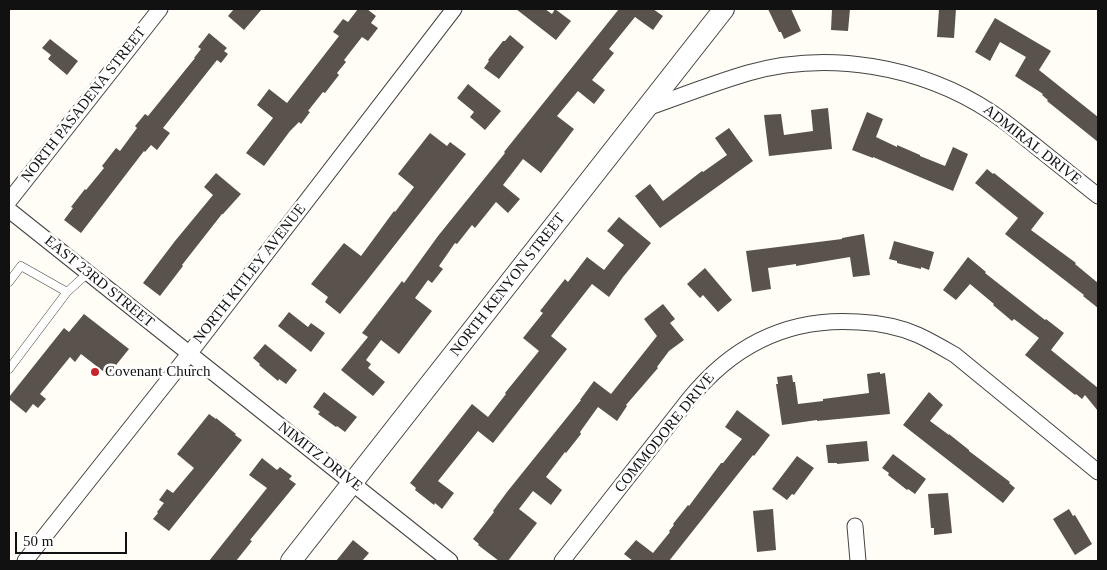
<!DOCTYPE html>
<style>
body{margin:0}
#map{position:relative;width:1107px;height:570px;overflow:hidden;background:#fffdf5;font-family:"Times New Roman",serif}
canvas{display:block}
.frame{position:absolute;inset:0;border:10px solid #111;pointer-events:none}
.scale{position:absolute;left:15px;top:532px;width:112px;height:22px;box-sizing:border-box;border:2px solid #111;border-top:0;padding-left:6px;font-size:15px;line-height:18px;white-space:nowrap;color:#111;-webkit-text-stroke:4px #fff;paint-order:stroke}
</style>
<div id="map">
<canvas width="1107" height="570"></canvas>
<div class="frame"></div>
<div class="scale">50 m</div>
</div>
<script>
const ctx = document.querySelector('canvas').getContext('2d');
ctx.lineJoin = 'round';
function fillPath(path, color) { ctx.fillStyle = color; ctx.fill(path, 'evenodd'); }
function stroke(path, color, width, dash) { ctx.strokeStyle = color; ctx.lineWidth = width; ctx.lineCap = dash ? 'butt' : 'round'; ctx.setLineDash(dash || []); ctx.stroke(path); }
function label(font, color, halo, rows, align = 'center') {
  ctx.font = font + ' "Times New Roman",serif'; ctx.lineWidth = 5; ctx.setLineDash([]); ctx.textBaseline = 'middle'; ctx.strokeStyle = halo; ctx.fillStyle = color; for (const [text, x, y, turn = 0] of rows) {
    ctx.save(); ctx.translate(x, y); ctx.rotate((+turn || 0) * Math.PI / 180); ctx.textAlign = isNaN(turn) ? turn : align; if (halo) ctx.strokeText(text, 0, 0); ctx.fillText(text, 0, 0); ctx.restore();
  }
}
fillPath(new Path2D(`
 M234 9H262L244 30 228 16Z
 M358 9H367L376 16 371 23 378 28 368 41 362 37 344 60 346 62 337 73 339 75 325 93 323 92 308 111 310 112 301 124 299 122 290 131 264 166 246 153 273 118 257 105 269 89 287 103 339 36 333 32 343 19 348 22Z
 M516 9H545L552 14 555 9 571 21 556 40Z
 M619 9H653L663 16 653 30 635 17 609 49 614 53 592 80 605 90 594 104 578 91 557 116 574 129 541 173 523 159 503 185 520 199 508 213 496 202 475 228 472 225 457 244 455 243 439 266 443 269 432 283 428 280 415 298 432 311 399 354 381 340 366 360 371 364 368 368 385 382 373 396 341 370 368 337 362 333 402 281 404 283 438 236 505 153 504 152 516 137Z
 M768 9H791L801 31 784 39 781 32H779Z
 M832 9H850L848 31 831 30Z
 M939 9H956L954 38 937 37Z
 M995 18 1051 51 1039 70 1098 117V142L1047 101 1048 100 1042 95 1043 94 1015 76 1026 57 1000 42 990 61 975 52Z
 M209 33 227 48 224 51 228 54 221 63 217 60 163 128 170 133 157 150 151 145 145 152 144 151 81 233 64 220 73 208 71 207 85 189 86 190 104 168 102 166 116 148 120 151 137 128 135 126 145 114 148 116 195 58H194L201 49 198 47Z
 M510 35 524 47 499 79 484 68 489 61 488 60 503 41H505Z
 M50 39 78 61 67 75 48 59 51 55 42 48Z
 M468 84 501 111 485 130 470 117 474 112 457 98Z
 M828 108 832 149 769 156 764 115 781 114 784 135 813 131 811 110Z
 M867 112 883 119 876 137 897 147V145L920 155V156L945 166 953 147 968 154 953 191 873 157V158L852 150Z
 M729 128 753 161 660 228 635 196 650 184 663 201 702 171 703 172 727 155 715 138Z
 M430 133 447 146 450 142 466 154 365 283 340 314 325 302 328 297 311 284 344 243 361 256 364 252 394 211 395 212 414 187 398 174Z
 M987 169 993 174 994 173 1044 213 1031 230 1076 263 1075 264 1098 283V308L1083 296 1084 295 1005 234 1018 218 975 183Z
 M216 173 241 194 223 214H222L182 265 183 266 160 296 143 283 175 241 213 195 204 187Z
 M619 217 651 243 623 277 609 297 592 284 551 336 567 349 493 443 478 431 438 481 454 493 442 509 435 503 434 505 415 490 416 488 410 483 472 404 488 417 506 394 505 393 539 351 523 338 543 313 540 311 565 279 568 282 587 257 604 270 624 245 607 231Z
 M864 234 870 275 853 277 850 257 796 266V264L768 268 771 289 752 292 746 251 842 239V238Z
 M894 241 934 252 929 270 921 267V269L897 263V261L889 259Z
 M968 257 986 272 985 273 1045 320 1046 319 1064 333 1051 350 1098 388V411L1085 395 1082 399 1076 394 1075 395 1025 355 1039 338 1014 319 1012 321 993 305 994 304 970 284 956 300 943 290Z
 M705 268 732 300 718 312 703 295 700 298 687 284Z
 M663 304 675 319 670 323 684 340 669 351 657 367 658 368 626 405 627 406 617 421 598 407 580 432 581 434 566 453 565 452 546 477 562 490 551 505 533 491 519 509 537 523 508 561H499L478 545 479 544 473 539 494 512 493 511 507 492 581 400H580L594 381 611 394 657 336 644 319Z
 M289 312 308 327 311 323 325 333 311 352 278 326Z
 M84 314 129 349 108 375 81 354 75 362 70 357 40 394 46 399 38 408 33 404 26 413 9 399V397L64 328 69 332Z
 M265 344 297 370 286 384 279 379 278 381 259 365 260 364 253 358Z
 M880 372V374L885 373 890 414 817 421V420L782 425 776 384H778L777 377 792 375 793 382H795L798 404 823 401V399L869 393 867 374Z
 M324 392 357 417 345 432 337 426 336 427 318 414 320 412 313 407Z
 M929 392 943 405 930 421 949 435V434L969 450V451L1010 482 1009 483 1015 488 1003 503 903 425Z
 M737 410 770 435 754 456 753 455 669 561H633L624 554 636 540 653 553 670 532 669 531 674 525 673 524 688 505 689 506 721 463H723L738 444 742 439 725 427Z
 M209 414 216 419V418L236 434 235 435 242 440 169 531 153 519 158 513 157 512 164 503 159 500 167 489 173 493 194 468 177 454Z
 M867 441 869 461 837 464V463H828L826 445Z
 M893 454 926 479 915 494 908 489 907 490 888 475 889 473 882 468Z
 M797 456 814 468 794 495 792 494 787 500 772 489Z
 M262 458 277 470 280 467 292 476 289 479 296 484 250 540 252 541 236 561H209L267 488 249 475Z
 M948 493 952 533 934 535V528H931L928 494Z
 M773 509 776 550 757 552 753 511Z
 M1069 509 1073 516 1075 515 1092 544 1075 555 1053 519Z
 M353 540 369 553 362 561H336Z`), '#5a524d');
const service = new Path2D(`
 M9 282 21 266 67 292
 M9 369 67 292 88 273`);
const minor = new Path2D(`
 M647 108C681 96 714 83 748 73 828 50 921 66 991 112 1006 122 1019 133 1033 144 1055 162 1077 179 1098 196
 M9 201 160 9
 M9 210 450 561
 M855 526 858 561
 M25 561 189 354 454 9
 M562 561 690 398C734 344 790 317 859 322 879 323 900 327 918 335 931 341 943 348 955 355L1098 472`);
const tertiary = new Path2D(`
 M291 561 724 9`);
stroke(service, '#444', 9);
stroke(minor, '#444', 17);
stroke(tertiary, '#444', 22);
stroke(service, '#fff', 8);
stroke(minor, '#fff', 15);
stroke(tertiary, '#fff', 20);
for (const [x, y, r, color] of [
 [95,372,5,"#c4262e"]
]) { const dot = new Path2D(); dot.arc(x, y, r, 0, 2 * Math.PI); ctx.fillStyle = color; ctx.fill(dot); stroke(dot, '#fff', 2); }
label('15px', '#111', '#fff', [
 ["NORTH PASADENA STREET",84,105,-52],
 ["ADMIRAL DRIVE",1032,145,38],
 ["NORTH KITLEY AVENUE",250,274,-52],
 ["EAST 23RD STREET",99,282,39],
 ["NORTH KENYON STREET",508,285,-52],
 ["COMMODORE DRIVE",665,433,-51],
 ["NIMITZ DRIVE",320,457,38]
]);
label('15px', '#111', '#fff', [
 ["Covenant Church",105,372]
], 'left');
</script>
